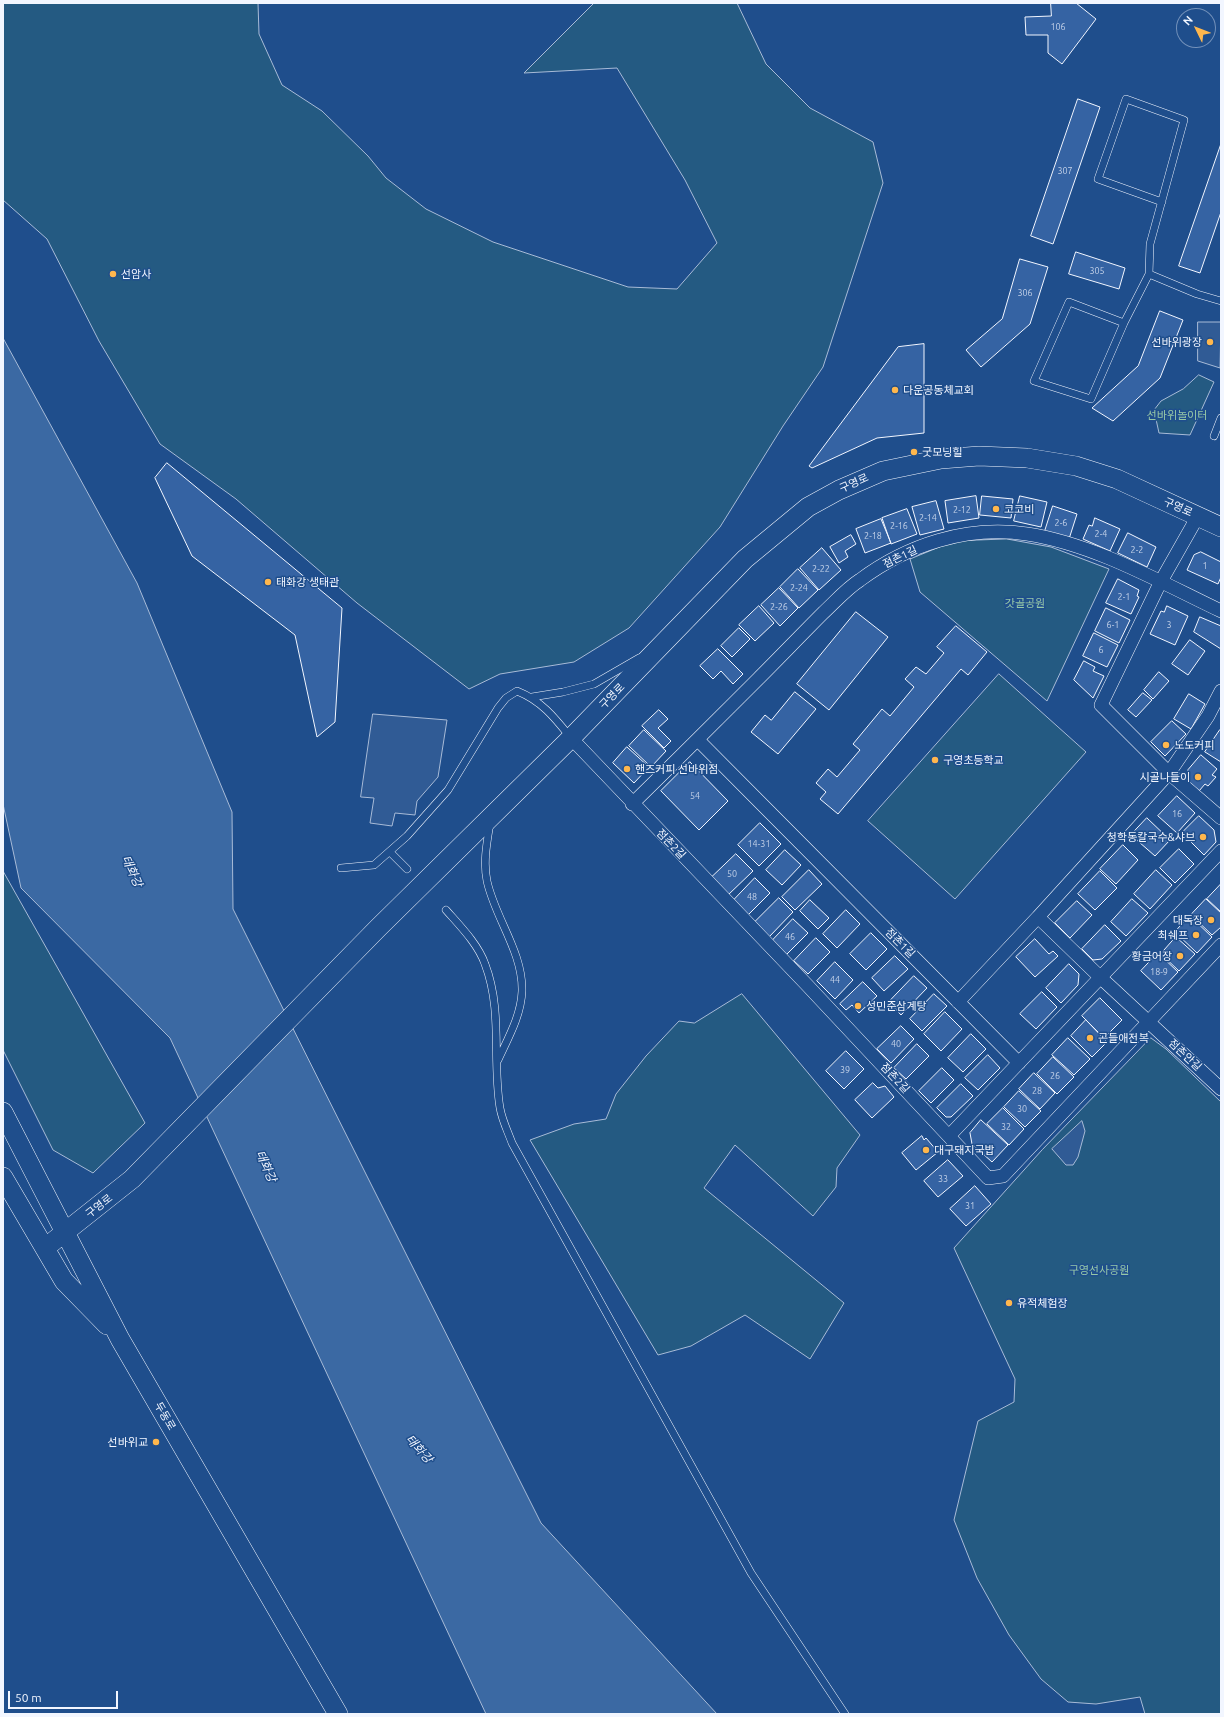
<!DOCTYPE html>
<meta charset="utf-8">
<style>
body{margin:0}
#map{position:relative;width:1224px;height:1717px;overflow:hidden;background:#1f4e8c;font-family:Ubuntu,sans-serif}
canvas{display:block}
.frame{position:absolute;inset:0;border:4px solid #f2f6ff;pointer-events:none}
.north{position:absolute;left:1176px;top:8px;width:40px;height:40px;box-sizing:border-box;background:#1f4e8c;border:1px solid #7391ba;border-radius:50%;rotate:313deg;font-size:11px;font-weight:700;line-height:16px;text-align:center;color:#f2f6ff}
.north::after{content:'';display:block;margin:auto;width:14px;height:18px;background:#ffb74d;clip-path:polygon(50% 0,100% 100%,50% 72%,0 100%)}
.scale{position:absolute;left:8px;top:1691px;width:110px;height:18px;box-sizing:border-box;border:2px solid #f2f6ff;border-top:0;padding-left:5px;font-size:12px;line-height:14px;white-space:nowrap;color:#f2f6ff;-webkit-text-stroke:3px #1f4e8c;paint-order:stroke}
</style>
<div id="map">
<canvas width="1224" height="1717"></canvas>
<div class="frame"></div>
<div class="north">N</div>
<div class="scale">50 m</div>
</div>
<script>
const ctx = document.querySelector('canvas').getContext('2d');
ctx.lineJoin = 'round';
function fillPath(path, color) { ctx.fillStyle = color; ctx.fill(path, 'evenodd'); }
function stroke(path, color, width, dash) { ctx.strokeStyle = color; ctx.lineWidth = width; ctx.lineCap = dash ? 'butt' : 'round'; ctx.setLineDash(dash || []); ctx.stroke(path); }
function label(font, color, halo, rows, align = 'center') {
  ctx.font = font + ' Ubuntu,"Noto Sans KR",sans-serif'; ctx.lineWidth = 3; ctx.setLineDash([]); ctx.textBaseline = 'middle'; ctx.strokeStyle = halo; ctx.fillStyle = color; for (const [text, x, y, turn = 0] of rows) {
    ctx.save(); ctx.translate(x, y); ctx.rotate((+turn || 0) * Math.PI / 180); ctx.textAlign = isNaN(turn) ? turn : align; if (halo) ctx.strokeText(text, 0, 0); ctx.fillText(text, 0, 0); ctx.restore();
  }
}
const green = new Path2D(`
 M3 3H258L259 34 282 85 322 111 368 156 386 178 426 209 493 242 628 287 677 289 717 243 685 180 617 68 524 73 594 3H737L766 64 810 108 873 142 883 183 823 367 783 426 720 527 629 628 574 662 500 674 469 689 357 603 236 499 160 444 99 341 47 239 3 200Z
 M1199 375 1214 382 1190 435 1159 433 1154 410 1161 401 1183 389Z
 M1007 539 1051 547 1109 569 1047 701 920 592 910 559 954 541Z
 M999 674 1086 752 955 899 868 821Z
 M3 871 145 1123 93 1173 53 1150 3 1050Z
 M742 994 860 1135 837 1168 836 1187 813 1216 735 1145 704 1188 844 1303 810 1359 745 1315 691 1346 658 1355 530 1140 574 1124 606 1119 616 1094 646 1056 679 1021 694 1023Z
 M1151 1038 1166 1049 1221 1102V1714H1145L1140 1697 1096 1704 1068 1702 1041 1679 1009 1635 977 1578 954 1520 978 1421 1014 1402 1015 1379 954 1248 1042 1150Z`);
fillPath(green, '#245a82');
stroke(green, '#a8bbd7', 1);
const parking = new Path2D(`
 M1198 322H1221L1220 368 1198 361Z
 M373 714 447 720 438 777 417 801 415 815 395 813 392 826 370 823 374 798 361 797Z
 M1082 1121 1085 1131 1078 1157 1073 1165H1066L1052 1149Z`);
fillPath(parking, '#305b95');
stroke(parking, '#a8bbd7', 1);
const water = new Path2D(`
 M3 338 137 583 232 812 233 909 541 1523 717 1714H486L170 1038 21 888 3 804Z`);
fillPath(water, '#3b69a3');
stroke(water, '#a8bbd7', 1);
const building = new Path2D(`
 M1051 3H1076L1096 19 1062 64 1048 53V35H1026L1025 17 1051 16Z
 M1078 99 1100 107 1053 244 1031 236Z
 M1221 144V212L1200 273 1179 266Z
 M1076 252 1125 268 1119 289 1069 274Z
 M1020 259 1048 267 1030 324 981 367 966 350 1002 319Z
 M1160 311 1183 320 1160 378 1113 421 1092 408 1138 366Z
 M924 344V433L877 438 812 468 809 466 898 347Z
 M167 463 342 608 335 722 317 737 295 635 192 556 155 478Z
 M976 496 979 518 948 523 945 501Z
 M982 496 1013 499 1011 518 980 515Z
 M1020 496 1047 502 1041 527 1014 521Z
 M936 501 944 529 920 535 912 507Z
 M1053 506 1077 514 1069 539 1045 531Z
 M907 509 917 534 891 544 882 518Z
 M1095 518 1120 529 1110 551 1083 539 1089 525 1092 526Z
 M881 519 891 543 865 553 856 529Z
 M1128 533 1156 547 1147 567 1118 553Z
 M851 535 856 544 845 551 848 557 839 563 830 547Z
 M822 548 841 570 819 590 800 568Z
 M1201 552 1221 562V577L1218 584 1187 570 1194 555Z
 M798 569 818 590 799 608 780 587Z
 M1118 579 1139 590 1137 596 1139 597 1131 614 1106 603Z
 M779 588 798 608 780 626 761 605Z
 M759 606 774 623 755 641 739 625Z
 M1167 606 1188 616 1175 645 1150 634 1161 611 1164 612Z
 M1106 608 1130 620 1119 643 1095 631Z
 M856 612 888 637 829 710 797 684Z
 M1200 617 1221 626V649L1194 632Z
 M956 626 987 652 968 675 961 669 838 814 820 799 826 792 816 783 828 769 837 777 860 750 853 744 882 709 890 716 914 687 905 679 916 667 926 674 944 653 937 647Z
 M739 628 750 639 732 657 721 646Z
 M1094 633 1118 645 1107 667 1083 656Z
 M1190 640 1205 651 1188 675 1172 664Z
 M718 649 743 674 733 684 721 671 713 679 700 666Z
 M1084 661 1095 667 1093 671 1104 676 1093 698 1074 680Z
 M1159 672 1169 681 1153 699 1144 690Z
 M795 692 816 709 778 754 751 732 765 715 771 720Z
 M1143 693 1152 700 1136 717 1128 710Z
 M1189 694 1205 704 1191 729 1174 719Z
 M659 710 668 719 658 728 671 741 664 748 642 726Z
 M1172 721 1186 734 1165 756 1151 742Z
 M644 730 666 751 651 767 629 746Z
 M1220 730 1221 731V762L1205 752Z
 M627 747 649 767 634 783 613 763Z
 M1201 755 1217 769 1212 775 1216 777 1208 786 1205 784 1199 791 1187 782 1188 770Z
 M690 762 728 801 699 830 661 791Z
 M1177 796 1195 813 1177 833 1158 816Z
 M1199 816 1214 830 1216 842 1204 855 1182 833Z
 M1147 818 1170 840 1155 856 1131 835Z
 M760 823 781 844 759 866 738 845Z
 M1123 845 1138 860 1116 884 1100 869Z
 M1179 849 1194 864 1175 883 1160 868Z
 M785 850 801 865 782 885 766 870Z
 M736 854 753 871 728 895 711 878Z
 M809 870 822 884 795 910 782 897Z
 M1156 870 1172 885 1150 909 1134 894Z
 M1100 871 1117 888 1095 910 1078 894Z
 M755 878 770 893 748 915 734 900Z
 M1221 884V912L1207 899Z
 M779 898 793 912 769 937 754 923Z
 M1132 899 1148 913 1126 936 1111 922Z
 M1206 899 1221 913V927L1212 935 1191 915Z
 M810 900 829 918 818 929 800 911Z
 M1077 901 1092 915 1070 938 1055 923Z
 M846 910 860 924 837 948 823 934Z
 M1190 916 1212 937 1197 953 1175 932Z
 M793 919 808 933 786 955 772 941Z
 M1105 925 1121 941 1102 959 1093 960 1082 949Z
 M871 933 887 949 866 970 850 954Z
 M1176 937 1195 954 1179 971 1161 954Z
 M816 938 830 952 808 974 794 961Z
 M1035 939 1049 954 1053 951 1058 956 1035 977 1016 957Z
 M1158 953 1178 972 1161 990 1141 971Z
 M895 956 908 969 884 991 872 978Z
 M835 962 853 980 835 999 817 981Z
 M1069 964 1079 974 1078 985 1061 1003 1046 988Z
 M914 976 927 988 901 1015 889 1002Z
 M863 982 877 996 859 1013 852 1005 846 1010 840 1004Z
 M1042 992 1057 1007 1036 1029 1020 1014Z
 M934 994 947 1006 922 1031 910 1019Z
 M1100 998 1122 1020 1104 1038 1082 1016Z
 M945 1012 962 1029 941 1051 924 1034Z
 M1086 1020 1107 1042 1092 1057 1071 1036Z
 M901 1026 914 1039 891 1063 877 1049Z
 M971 1034 986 1049 963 1072 948 1058Z
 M1068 1038 1090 1059 1074 1075 1052 1055Z
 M917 1044 929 1056 906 1079 894 1068Z
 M846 1051 864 1069 844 1089 826 1071Z
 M988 1055 1000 1068 978 1090 965 1078Z
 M1053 1057 1074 1077 1057 1094 1037 1074Z
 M942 1068 954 1080 931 1103 919 1091Z
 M1034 1073 1055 1093 1040 1109 1019 1089Z
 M873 1083 878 1088 885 1086 894 1097 872 1118 855 1100Z
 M961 1084 973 1096 951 1117H946L937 1108Z
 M1019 1091 1041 1111 1025 1127 1004 1107Z
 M1003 1108 1024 1129 1009 1145 987 1124Z
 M981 1120 1008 1145 992 1162 972 1144 970 1133Z
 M922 1136 924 1140 926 1138 938 1152 916 1170 902 1153Z
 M948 1160 963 1176 938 1197 924 1181Z
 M975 1186 991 1204 966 1226 950 1209Z`);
fillPath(building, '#3563a3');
stroke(building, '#f2f6ff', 1);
const lane = new Path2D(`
 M1162 202 1098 179 1126 99 1184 120 1150 244 1149 274 1197 294 1221 301
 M1124 323 1069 302 1034 381 1091 399 1124 323 1149 274
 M1214 436 1221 418
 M532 697 563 692 594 684 639 658
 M490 823C487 842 483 862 487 881 495 918 523 952 522 991 521 1016 508 1038 498 1060
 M390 852 407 869
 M341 868 374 865 407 836 448 790 498 708 506 698 517 691C542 701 555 718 571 738
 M446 910C460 926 478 944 485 964 503 1011 492 1060 500 1108 502 1120 508 1132 512 1143L751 1573 845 1714`);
const street = new Path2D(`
 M1198 516 1160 583 1101 705 1169 773 1038 917 1100 977 1221 1089
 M1221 691 1208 716 1169 773 1221 818
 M571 738 807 985 988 1178 1003 1176 1221 945
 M698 740 1019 1063
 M632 804C674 763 716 721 758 679 780 657 801 635 823 613 835 602 846 589 860 580 907 545 967 525 1027 534 1094 544 1160 582 1221 611
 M958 1002 1038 917
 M949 1136 1221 851`);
const secondary = new Path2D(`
 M3 1112 120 1339 338 1714
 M3 1177 64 1281 107 1325
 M45 1248 132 1179 378 928 571 738 745 559 808 507 839 490 883 471 941 459 979 456 1027 458 1076 466 1117 479 1221 527`);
stroke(lane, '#f2f6ff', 8);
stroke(street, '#f2f6ff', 14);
stroke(secondary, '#f2f6ff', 20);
stroke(lane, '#1f4e8c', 7);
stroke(street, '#1f4e8c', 13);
stroke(secondary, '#1f4e8c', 19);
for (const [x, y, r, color] of [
 [113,274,4,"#ffb74d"],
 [1210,342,4,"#ffb74d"],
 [895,390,4,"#ffb74d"],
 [914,452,4,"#ffb74d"],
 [996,509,4,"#ffb74d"],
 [268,582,4,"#ffb74d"],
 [1166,745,4,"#ffb74d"],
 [935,760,4,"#ffb74d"],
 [627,769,4,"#ffb74d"],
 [1198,777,4,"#ffb74d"],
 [1203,837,4,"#ffb74d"],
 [1211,920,4,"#ffb74d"],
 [1196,935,4,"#ffb74d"],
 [1180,956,4,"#ffb74d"],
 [858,1006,4,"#ffb74d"],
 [1090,1038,4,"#ffb74d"],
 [926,1150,4,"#ffb74d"],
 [1009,1303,4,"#ffb74d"],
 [156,1442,4,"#ffb74d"]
]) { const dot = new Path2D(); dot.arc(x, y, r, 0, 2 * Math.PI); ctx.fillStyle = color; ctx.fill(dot); stroke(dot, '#1f4e8c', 1.5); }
label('9px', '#c3d1e8', null, [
 ["106",1058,27],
 ["307",1065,171],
 ["305",1097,271],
 ["306",1025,293],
 ["2-12",962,510],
 ["2-14",928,518],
 ["2-6",1061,523],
 ["2-16",899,526],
 ["2-4",1101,534],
 ["2-18",873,536],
 ["2-2",1137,550],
 ["1",1205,566],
 ["2-22",821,569],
 ["2-24",799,588],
 ["2-1",1124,597],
 ["2-26",779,607],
 ["6-1",1113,625],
 ["3",1169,625],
 ["6",1101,650],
 ["54",695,796],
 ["16",1177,814],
 ["14-31",759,844],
 ["50",732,874],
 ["48",752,897],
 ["46",790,937],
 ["18-9",1159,972],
 ["44",835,980],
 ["40",896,1044],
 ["39",845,1070],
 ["26",1055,1076],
 ["28",1037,1091],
 ["30",1022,1109],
 ["32",1006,1127],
 ["33",943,1179],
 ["31",970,1206]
]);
label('11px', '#f2f6ff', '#1f4e8c', [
 ["선암사",121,274],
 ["선바위광장",1202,342,"right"],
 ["다운공동체교회",903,390],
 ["굿모닝힐",922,452],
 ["코코비",1004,509],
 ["태화강 생태관",276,582],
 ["노도커피",1174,745],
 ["구영초등학교",943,760],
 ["핸즈커피 선바위점",635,769],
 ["시골나들이",1190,777,"right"],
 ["청학동칼국수&샤브",1195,837,"right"],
 ["대독장",1203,920,"right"],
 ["최쉐프",1188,935,"right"],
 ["황금어장",1172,956,"right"],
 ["성민준삼계탕",866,1006],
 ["곤들애전복",1098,1038],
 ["대구돼지국밥",934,1150],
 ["유적체험장",1017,1303],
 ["선바위교",148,1442,"right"]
], 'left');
label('11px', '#97c8a6', '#1f4e8c', [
 ["선바위놀이터",1177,415],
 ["갓골공원",1025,603],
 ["구영선사공원",1099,1270]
]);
label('11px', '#f2f6ff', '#1f4e8c', [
 ["구영로",854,483,-24],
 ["구영로",1178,507,24],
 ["점촌1길",900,557,-26],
 ["구영로",612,696,-46],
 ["점촌2길",671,844,46],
 ["점촌1길",900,943,45],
 ["점촌안길",1185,1055,43],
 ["점촌2길",895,1078,47],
 ["구영로",99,1206,-38],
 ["두동로",165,1416,60]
]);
label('italic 12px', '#f2f6ff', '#1f4e8c', [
 ["태화강",132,871,66],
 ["태화강",266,1166,66],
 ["태화강",419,1449,48]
]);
</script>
